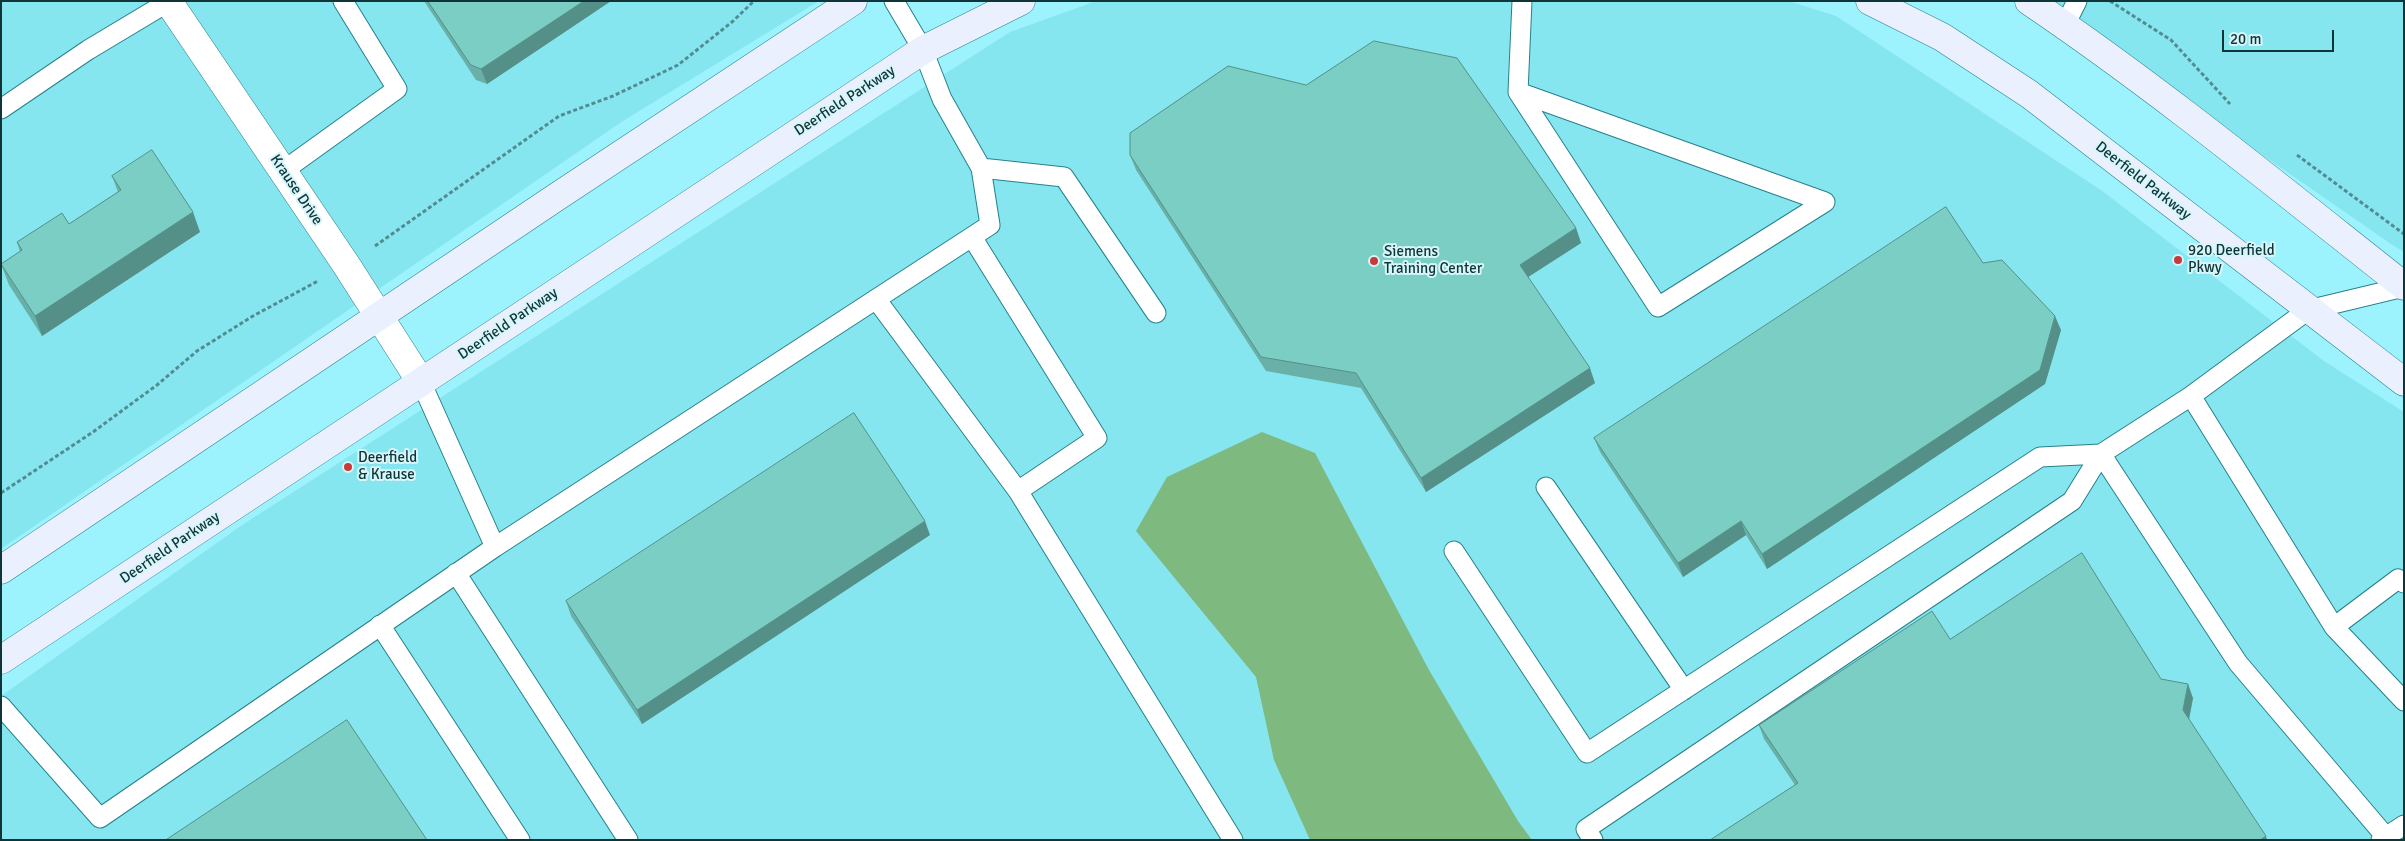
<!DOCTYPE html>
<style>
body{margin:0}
#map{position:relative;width:2405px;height:841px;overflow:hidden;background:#9df3fd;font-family:Signika,sans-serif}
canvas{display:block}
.frame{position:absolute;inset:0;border:2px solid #103539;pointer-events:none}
.scale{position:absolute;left:2222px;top:30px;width:112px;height:22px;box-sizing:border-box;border:2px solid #103539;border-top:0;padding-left:6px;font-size:15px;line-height:18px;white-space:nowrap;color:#103539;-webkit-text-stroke:4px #d7f6fa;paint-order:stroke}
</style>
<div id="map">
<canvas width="2405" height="841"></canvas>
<div class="frame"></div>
<div class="scale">20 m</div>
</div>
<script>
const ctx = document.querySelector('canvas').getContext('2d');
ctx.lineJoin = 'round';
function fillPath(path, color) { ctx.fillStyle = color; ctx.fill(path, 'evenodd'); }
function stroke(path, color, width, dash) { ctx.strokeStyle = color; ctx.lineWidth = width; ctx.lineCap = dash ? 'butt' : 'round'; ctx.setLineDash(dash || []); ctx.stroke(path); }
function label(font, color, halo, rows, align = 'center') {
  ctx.font = font + ' Signika,sans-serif'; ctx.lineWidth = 4; ctx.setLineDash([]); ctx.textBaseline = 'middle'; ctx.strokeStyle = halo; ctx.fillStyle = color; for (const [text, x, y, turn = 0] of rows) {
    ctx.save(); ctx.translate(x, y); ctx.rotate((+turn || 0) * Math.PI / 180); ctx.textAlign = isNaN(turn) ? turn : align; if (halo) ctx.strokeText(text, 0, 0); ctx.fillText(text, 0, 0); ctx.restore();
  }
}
fillPath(new Path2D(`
 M1 1H819L623 121 1 549Z
 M1096 1H1789L1836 16 2101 190 2324 361 2404 412V840H1V696L242 525 1010 32Z
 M2040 1H2404V252L2391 244Z`), '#86e6f0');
fillPath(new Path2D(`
 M1262 432 1315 453 1429 670 1518 821 1532 840H1310L1274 760 1256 677 1136 531 1167 477Z`), '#7eba80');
const lane = new Path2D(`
 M2065 25 2077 1
 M1518 92 1825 202 1658 307 1518 92 1522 1
 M1 109 88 50 168 2
 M981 168 1064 177 1156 313
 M283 171 397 89 343 1
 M876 299 1018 491 1097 438 972 237
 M2191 396 2334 627
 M1546 487 1684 690
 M1018 491 1233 840
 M495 547 990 225 981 168 942 99 923 50 894 1
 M1454 551 1587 753 2040 457 2101 454 2238 663 2386 837
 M456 573 628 840
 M2404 583 2398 579 2334 627 2404 701
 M380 625 520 840
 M1 706 100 818 495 547 421 382
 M1593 840 1586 829 2072 501 2101 454 2191 396 2308 310 2404 287
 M2381 840 2404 825`);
const street = new Path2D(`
 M168 1 347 266 421 382`);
const secondary = new Path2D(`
 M1870 1 1942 37 2029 94 2404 382
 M2029 1C2159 89 2281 189 2404 286
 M1 570 555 198 853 1
 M1 660 923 50 1021 1`);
stroke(lane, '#26818b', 21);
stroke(street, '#26818b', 29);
stroke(secondary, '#26818b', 29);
stroke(new Path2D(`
 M2110 1 2171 40 2230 104
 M2297 155 2404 234
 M375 246 559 116 613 96 678 65 732 22 754 1
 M1 493 93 432 157 385 197 351 253 316 318 281`), '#518c93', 3, [4, 2.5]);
stroke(lane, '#fff', 19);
stroke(street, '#fff', 28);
stroke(secondary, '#eaf0fd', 28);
fillPath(new Path2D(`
 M424 1H611L487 84 476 80Z
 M1130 155 1576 228 1581 243 1528 277 1595 383 1426 492 1361 388 1266 371 1136 170Z
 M112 176 200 232 42 336 9 285 1 264 20 252 17 242 69 224 118 192Z
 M1983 263 2061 330 2045 384 1767 569 1746 535 1683 577 1600 452 1594 438Z
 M930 535 642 724 571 616 566 601Z
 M1950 639 2161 679 2193 698 2189 720 1795 785 1764 739 1759 725Z`), '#69b1a8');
fillPath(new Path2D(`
 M584 1H611L487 84 481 69Z
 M193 212 200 232 42 336 35 316Z
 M1576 228 1581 243 1525 279 1520 265Z
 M2055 316 2061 330 2045 384 1767 569 1762 554Z
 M1590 368 1595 383 1426 492 1421 478Z
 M925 521 930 535 642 724 637 710Z
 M1741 521 1746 535 1683 577 1678 563Z
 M2188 684 2193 698 2188 724 2183 710Z
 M2266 836 2267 840H2260Z`), '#559088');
const building = new Path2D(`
 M428 1H584L481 69 471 65Z
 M1374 41 1457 58 1576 228 1520 265 1590 368 1421 478 1356 373 1261 357 1130 155V133L1228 66 1306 85Z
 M152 150 193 212 35 316 1 264 22 250 17 242 62 213 69 224 121 190 112 176Z
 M1946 207 1983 263 2002 260 2055 316 2040 370 1762 554 1741 521 1678 563 1594 438Z
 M854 413 925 521 637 710 566 601Z
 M2082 553 2161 679 2188 684 2183 710 2266 836 2260 840H1710L1798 783 1759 725 1932 611 1950 639Z
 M347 720 427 840H166Z`);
fillPath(building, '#7acec3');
stroke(building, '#559088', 1);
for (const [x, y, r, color] of [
 [2178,260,5,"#c83939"],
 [1374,261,5,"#c83939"],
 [348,467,5,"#c83939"]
]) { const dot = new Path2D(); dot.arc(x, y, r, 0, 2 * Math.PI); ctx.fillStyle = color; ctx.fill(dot); stroke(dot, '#d7f6fa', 2); }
label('15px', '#103539', '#d7f6fa', [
 ["Deerfield Parkway",845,101,-33],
 ["Deerfield Parkway",2143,181,38],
 ["Krause Drive",296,190,56],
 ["Deerfield Parkway",508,324,-34],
 ["Deerfield Parkway",170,548,-34]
]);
label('15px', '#103539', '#d7f6fa', [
 ["920 Deerfield",2188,251],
 ["Pkwy",2188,268],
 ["Siemens",1384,252],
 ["Training Center",1384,269],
 ["Deerfield",358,458],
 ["& Krause",358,475]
], 'left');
</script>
